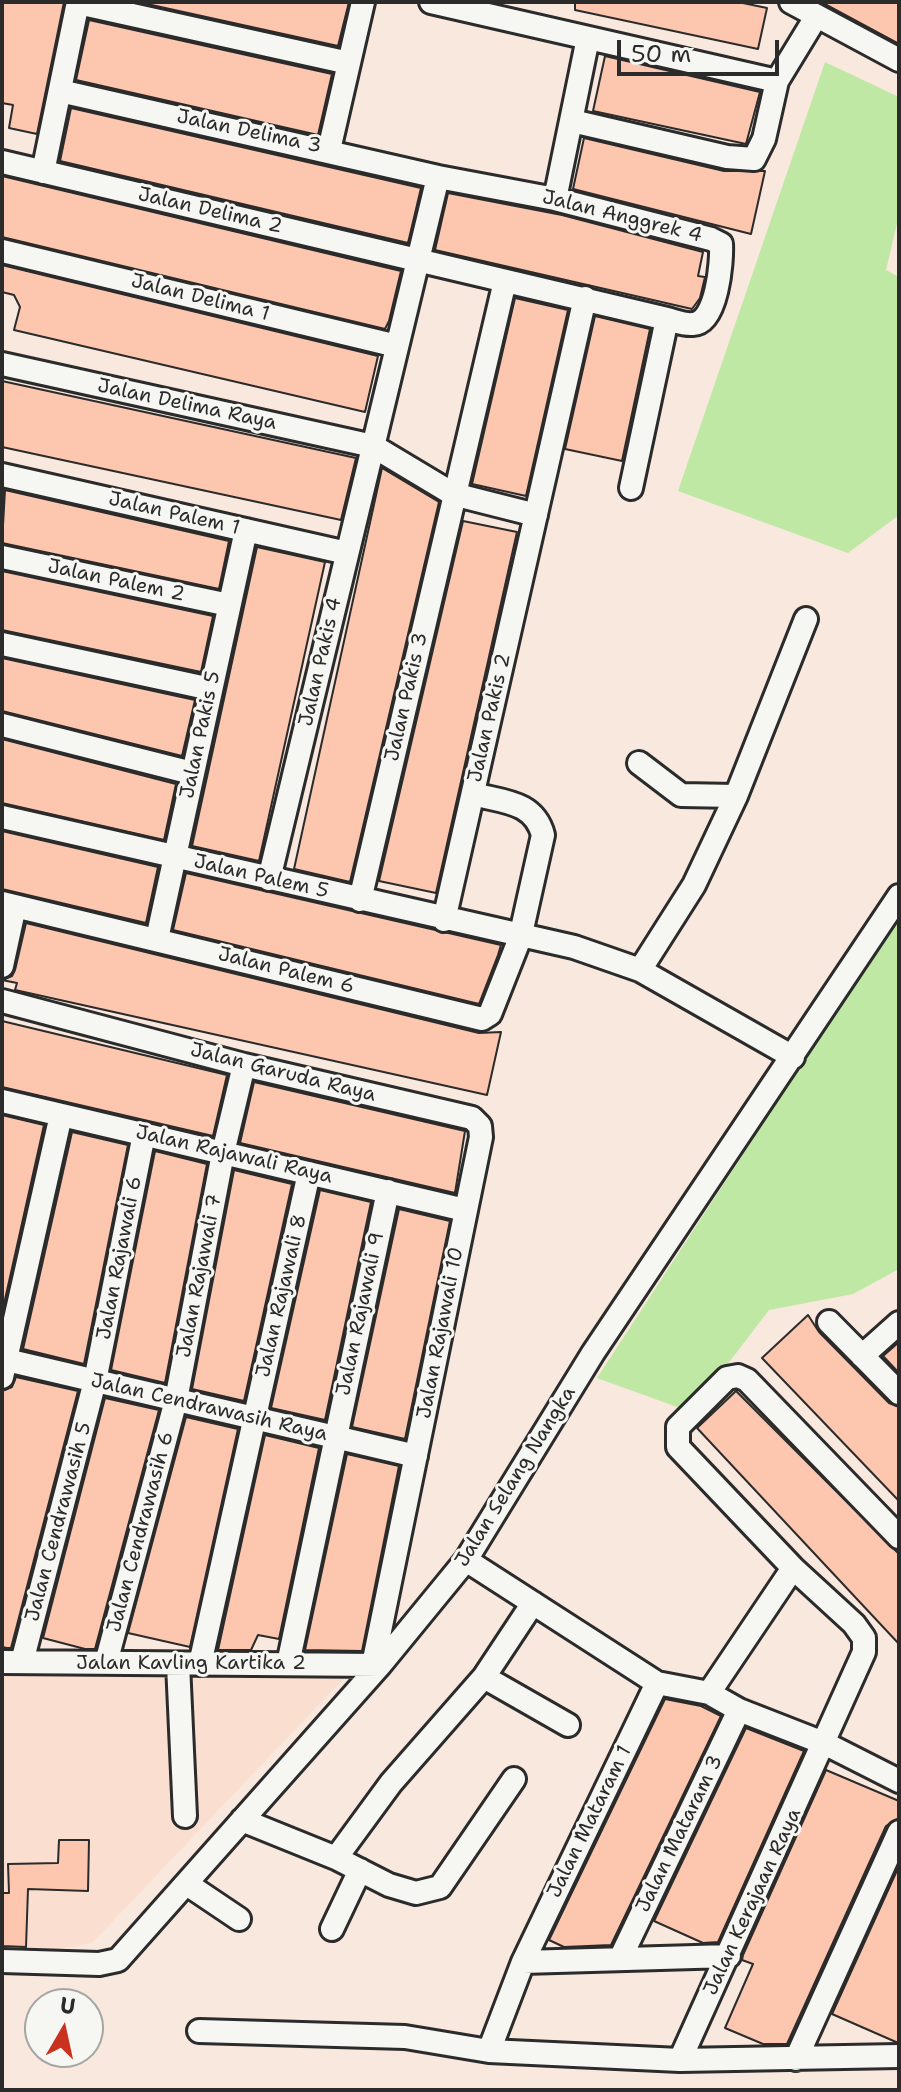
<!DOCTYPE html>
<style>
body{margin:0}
#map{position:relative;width:901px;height:2092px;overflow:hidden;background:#f8e8de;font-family:"Shantell Sans",sans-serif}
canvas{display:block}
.frame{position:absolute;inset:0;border:4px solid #2b2b2b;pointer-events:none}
.north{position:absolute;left:24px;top:1988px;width:80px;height:80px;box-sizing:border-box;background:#f6f6f2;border:2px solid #a5a5a2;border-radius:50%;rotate:9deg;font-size:22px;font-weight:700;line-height:32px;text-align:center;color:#2b2b2b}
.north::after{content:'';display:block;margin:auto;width:28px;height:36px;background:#c8321e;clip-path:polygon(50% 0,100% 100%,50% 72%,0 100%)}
.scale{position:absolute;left:617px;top:40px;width:162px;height:36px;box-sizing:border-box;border:4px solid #2b2b2b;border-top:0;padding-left:10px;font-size:24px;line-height:28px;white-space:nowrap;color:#2b2b2b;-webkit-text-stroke:6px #f6f6f2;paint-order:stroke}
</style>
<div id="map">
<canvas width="901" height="2092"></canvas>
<div class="frame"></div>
<div class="north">U</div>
<div class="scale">50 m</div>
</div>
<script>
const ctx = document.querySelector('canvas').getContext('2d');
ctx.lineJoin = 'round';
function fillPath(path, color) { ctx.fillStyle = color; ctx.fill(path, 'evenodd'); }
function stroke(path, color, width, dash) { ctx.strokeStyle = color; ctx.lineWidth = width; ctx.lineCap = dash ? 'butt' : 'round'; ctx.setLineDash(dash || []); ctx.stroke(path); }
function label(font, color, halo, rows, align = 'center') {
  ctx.font = font + ' "Shantell Sans",sans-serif'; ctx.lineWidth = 6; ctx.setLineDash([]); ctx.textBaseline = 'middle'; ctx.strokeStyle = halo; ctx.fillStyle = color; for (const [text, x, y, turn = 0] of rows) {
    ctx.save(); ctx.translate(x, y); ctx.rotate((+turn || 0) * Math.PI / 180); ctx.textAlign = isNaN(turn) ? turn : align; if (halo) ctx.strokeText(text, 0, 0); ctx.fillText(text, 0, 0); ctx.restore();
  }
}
fillPath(new Path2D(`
 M2 1655 365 1656 92 1943 2 1960Z`), '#faded0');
fillPath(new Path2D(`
 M825 62 899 97V215L886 270 899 277V515L848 553 678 491Z
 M899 915V1269L853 1294 769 1310 691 1412 597 1378Z`), '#bfe8a5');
const building = new Path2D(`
 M2 2H64L37 134 9 128 13 105 2 103Z
 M138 2H349L338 46Z
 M575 2H738L767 8 758 49 575 10Z
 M821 2H899V44Z
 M89 20 332 74 318 135 76 80Z
 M605 56 760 92 746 144 593 111Z
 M71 108 421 188 408 243 60 161Z
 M584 138 724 171H765L751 234 573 189Z
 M2 176 401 271 389 321 385 329 2 237Z
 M448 193 562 215 703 252 698 276 705 277 700 298 692 309 435 250Z
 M2 265 378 356 365 412 14 330 20 307 14 295 2 292Z
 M515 298 568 310 526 496 472 484Z
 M595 316 650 329 622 461 565 449Z
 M2 381 356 458 341 520 2 447Z
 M382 468 439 502 350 882 294 869Z
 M5 490 229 541 219 589 2 543Z
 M463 521 517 532 436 893 379 881Z
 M257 547 325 562 259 861 192 846Z
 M2 571 213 616 201 672 2 630Z
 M2 658 195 700 182 756 2 711Z
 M2 739 176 784 164 840 2 803Z
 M2 831 158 867 146 923 2 889Z
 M186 873 501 945 498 955 479 1004 173 930Z
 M26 923 479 1033 501 1032 487 1095 15 990 17 983 2 980 12 976 15 970Z
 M2 1021 227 1075 213 1136 2 1087Z
 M254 1082 465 1131 455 1193 240 1143Z
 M2 1115 44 1125 2 1313Z
 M72 1132 128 1145 84 1364 23 1349Z
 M155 1151 207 1164 165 1383 111 1370Z
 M234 1170 292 1184 244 1401 192 1389Z
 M320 1190 371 1202 325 1420 271 1408Z
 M399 1209 450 1221 405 1439 352 1427Z
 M808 1315 819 1332 889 1403 899 1407V1501L762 1358Z
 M899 1342V1373L883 1356Z
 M16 1377 78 1391 11 1648H7L2 1647V1391L12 1387Z
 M736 1391 899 1554V1644L697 1428Z
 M105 1398 159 1410 95 1649H85L43 1638Z
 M186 1417 238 1429 190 1647 128 1633Z
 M265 1435 319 1448 279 1639 258 1635 251 1650H218Z
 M347 1454 399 1466 362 1651 305 1650Z
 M665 1699 701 1706 721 1716 611 1945 564 1947 549 1940Z
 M746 1728 804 1751 718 1942 703 1943 654 1921Z
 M826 1770 899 1801V1818L886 1826 787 2044H763L725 2028 753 1964 742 1960 743 1955Z
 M59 1840H89L88 1891 28 1889 26 1947 2 1946V1893H9L8 1864 58 1863Z
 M899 1866V2042H896L832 2014Z`);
fillPath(building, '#fdc7af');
stroke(building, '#2b2b2b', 2);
const minor = new Path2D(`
 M431 2 777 81
 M791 2 899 60
 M78 3 349 63
 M572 121 727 157 754 159 764 139 777 81 816 17
 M329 150 363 2
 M2 162 667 319C675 321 685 325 693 324 717 323 722 262 721 244L711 239 555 199 438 177 60 91
 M43 172 78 2
 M555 199 588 38
 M2 251 397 346
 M2 364 373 446 453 494 536 515
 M2 475 347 553
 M631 488 667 319
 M2 557 229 605
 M2 644 211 689
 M2 725 192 773
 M639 763 681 795 736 796
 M2 817 574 947 640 970 793 1057
 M269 879 438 177
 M360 900 505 281
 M2 903 482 1019 490 1014 520 938 543 835C534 801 503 802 473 794
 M444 920 585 298
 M157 939 246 530
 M2 966 15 906
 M640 970 694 885 736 796 806 619
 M2 1001 244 1065 472 1118 480 1126 481 1137 373 1665
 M2 1101 465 1210
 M829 1322 899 1393
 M862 1356 899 1323
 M2 1359 416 1456
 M2 1377 61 1115
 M466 1560 657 1683 709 1693 739 1710 826 1744 899 1781
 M2 1662 380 1665
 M22 1662 95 1381 144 1134
 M106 1663 176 1400 223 1153 244 1065
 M178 1664 185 1816
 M200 1664 309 1173
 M288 1664 388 1191
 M484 1677 568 1725
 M657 1683 523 1962 489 2051 680 2060 899 2056
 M709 1693 793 1568
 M242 1820 336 1858 389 1885 416 1893 440 1887 514 1779
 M336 1858 391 1783 484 1677 533 1603
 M187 1884 239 1919
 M332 1929 360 1870
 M620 1959 739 1710
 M2 1961 99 1964 118 1960 380 1665 466 1560 593 1353 899 896
 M523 1962 729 1956
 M199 2031 405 2037 489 2051
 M796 2059 899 1832
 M680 2060 864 1652V1638L854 1624 793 1568 678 1447V1427L727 1378 738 1376 747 1380 899 1537`);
stroke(minor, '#2b2b2b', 28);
stroke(minor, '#f6f6f2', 22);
label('20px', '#2b2b2b', '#f6f6f2', [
 ["Jalan Delima 3",249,132,12],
 ["Jalan Delima 2",210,211,13],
 ["Jalan Anggrek 4",622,217,14],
 ["Jalan Delima 1",200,298,14],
 ["Jalan Delima Raya",187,405,12],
 ["Jalan Palem 1",174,514,13],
 ["Jalan Palem 2",116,581,12],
 ["Jalan Pakis 4",321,662,-77],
 ["Jalan Pakis 3",407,697,-77],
 ["Jalan Pakis 2",490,718,-77],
 ["Jalan Pakis 5",201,735,-78],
 ["Jalan Palem 5",261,877,13],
 ["Jalan Palem 6",286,971,14],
 ["Jalan Garuda Raya",283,1073,14],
 ["Jalan Rajawali Raya",234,1155,13],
 ["Jalan Rajawali 6",120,1258,-79],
 ["Jalan Rajawali 7",200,1276,-79],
 ["Jalan Rajawali 8",282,1296,-77],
 ["Jalan Rajawali 9",361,1314,-78],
 ["Jalan Rajawali 10",441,1333,-79],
 ["Jalan Cendrawasih Raya",209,1408,13],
 ["Jalan Selang Nangka",516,1477,-58],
 ["Jalan Cendrawasih 5",59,1522,-75],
 ["Jalan Cendrawasih 6",141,1532,-75],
 ["Jalan Kavling Kartika 2",191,1664],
 ["Jalan Mataram 1",590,1822,-64],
 ["Jalan Mataram 3",680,1834,-64],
 ["Jalan Kerajaan Raya",753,1902,-65]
]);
</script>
